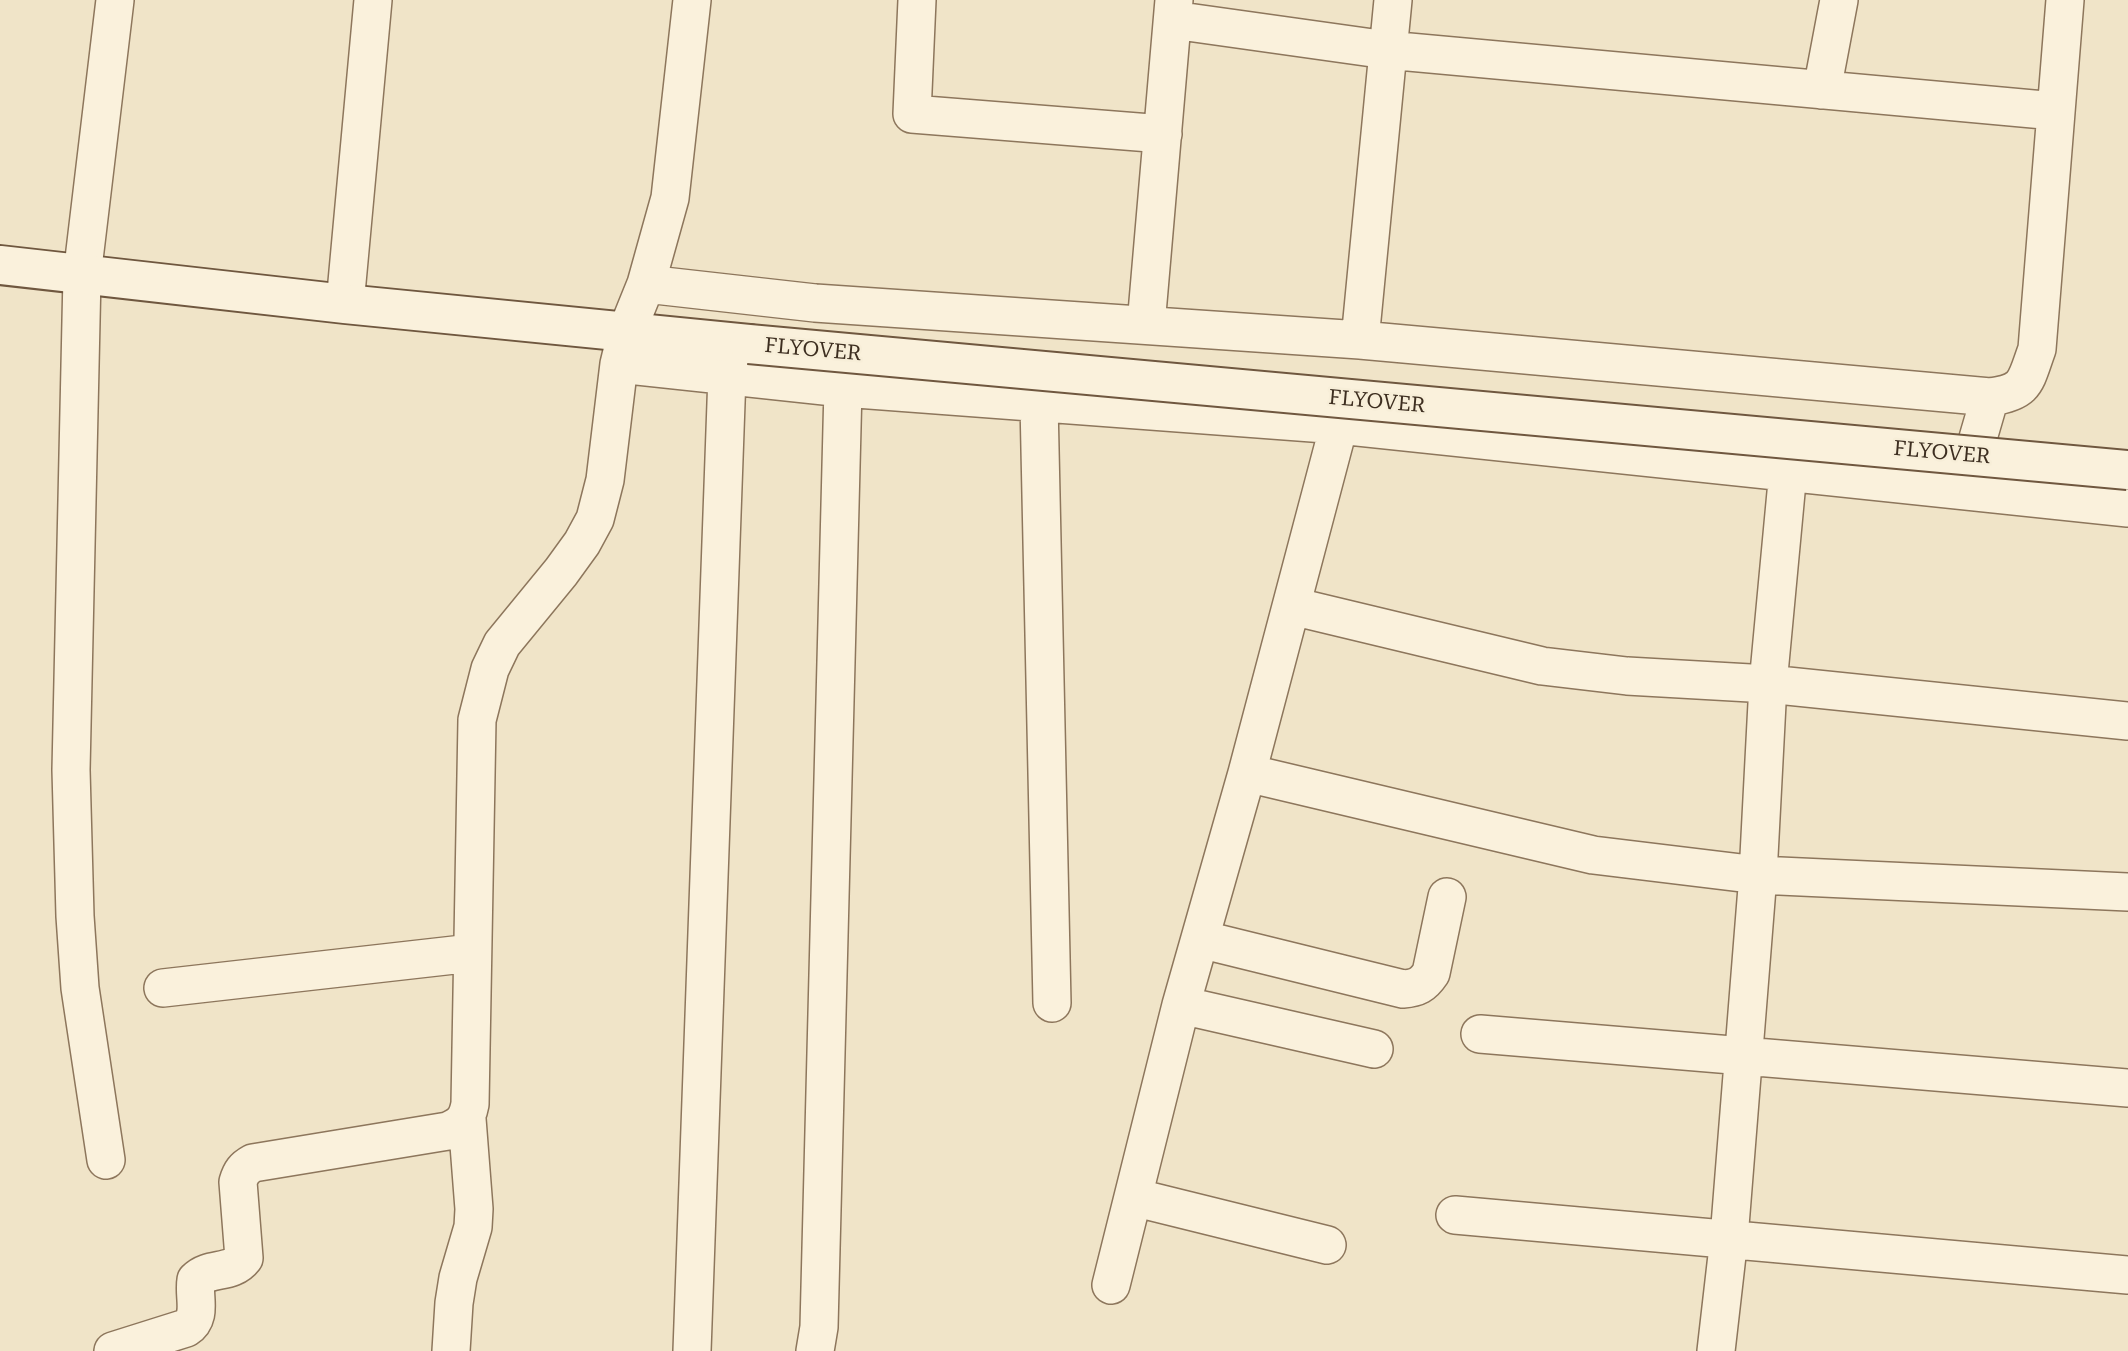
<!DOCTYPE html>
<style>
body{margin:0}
canvas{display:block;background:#f0e4c8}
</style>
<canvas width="2128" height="1351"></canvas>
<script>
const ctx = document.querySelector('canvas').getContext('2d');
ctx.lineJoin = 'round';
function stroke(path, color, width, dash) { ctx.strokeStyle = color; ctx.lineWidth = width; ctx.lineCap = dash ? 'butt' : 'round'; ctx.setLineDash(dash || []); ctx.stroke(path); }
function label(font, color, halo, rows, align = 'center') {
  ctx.font = font + ' "Roboto Serif",serif'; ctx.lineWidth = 5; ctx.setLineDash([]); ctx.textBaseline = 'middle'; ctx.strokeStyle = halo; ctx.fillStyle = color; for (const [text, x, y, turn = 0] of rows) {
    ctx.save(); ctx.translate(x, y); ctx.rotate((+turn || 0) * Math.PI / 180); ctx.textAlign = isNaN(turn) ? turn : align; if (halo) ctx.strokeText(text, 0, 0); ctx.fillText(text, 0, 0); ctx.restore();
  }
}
const minor = new Path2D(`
 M917 0 912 114 1163 134
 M1173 20 1387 50 2055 111
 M1822 90 1839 0
 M646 284 815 303 1360 340 1990 397C2027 392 2025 382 2037 349L2065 0
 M345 304 373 0
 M1146 325 1174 0
 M1360 340 1393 0
 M619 364 843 388 1339 425 2128 508
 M1039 403 1052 1003
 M1965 483 1990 397
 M1292 606 1542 666 1627 676 1768 684 2128 721
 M1247 773 1593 855 1758 875 2128 892
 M1200 939 1403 989C1417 988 1423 985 1431 973L1447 897
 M163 988 472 953
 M1181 1005 1374 1049
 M1480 1034 2128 1088
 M106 1160 80 988 75 916 71 770 82 276 115 0
 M1133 1197 1327 1245
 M1455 1215 2128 1275
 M1111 1285 1181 1005 1247 773 1339 425
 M113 1351 186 1328C203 1317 193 1297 196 1280 210 1266 231 1275 244 1258L238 1182C241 1172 244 1168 253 1163L448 1131C462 1125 467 1120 470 1104L477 720 490 669 502 644 561 572 582 543 595 519 605 480 619 364 627 331 646 284 670 198 692 0
 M451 1351 454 1303 458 1278 473 1227 474 1209 467 1119
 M692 1351 727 375
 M815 1351 819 1327 843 388
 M1716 1351 1729 1238 1758 875 1768 684 1788 471`);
const secondary = new Path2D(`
 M0 265 345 304 749 344`);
stroke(minor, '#8d765c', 40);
stroke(secondary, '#6f573f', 42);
stroke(minor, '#faf1dc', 37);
stroke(secondary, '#faf1dc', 38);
const secondaryBridge = new Path2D(`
 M749 344 2128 470`);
stroke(secondaryBridge, '#6f573f', 42, []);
stroke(secondaryBridge, '#faf1dc', 38);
label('21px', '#3d2e20', '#f7eed8', [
 ["FLYOVER",813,350,5],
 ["FLYOVER",1377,402,5],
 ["FLYOVER",1942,453,5]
]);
</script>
